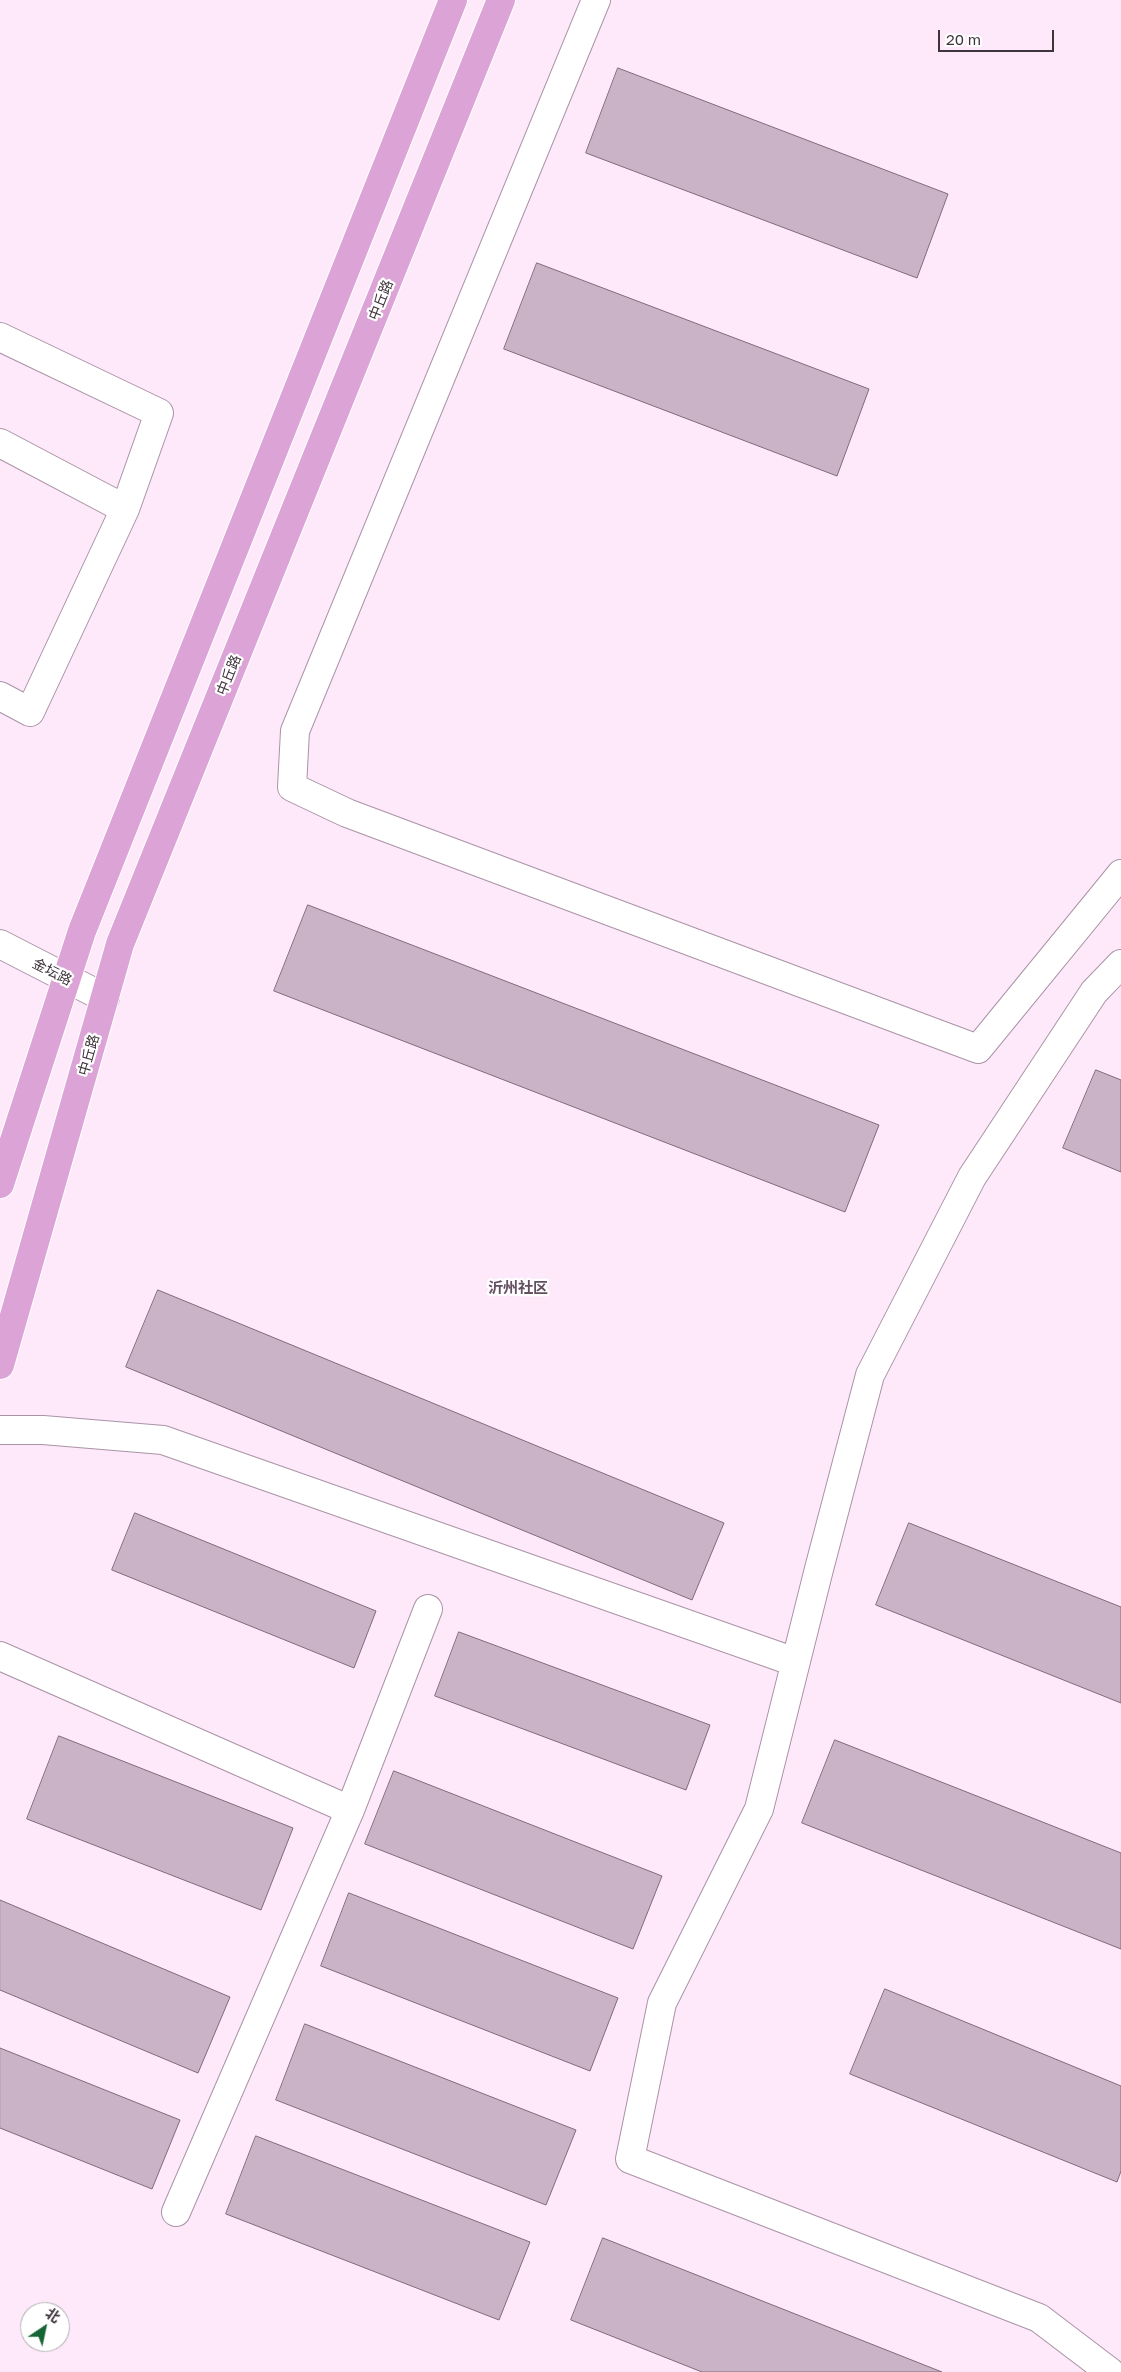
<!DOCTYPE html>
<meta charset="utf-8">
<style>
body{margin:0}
#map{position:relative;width:1121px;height:2372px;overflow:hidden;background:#fde9fa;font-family:"Golos Text","Noto Sans SC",sans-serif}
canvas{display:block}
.north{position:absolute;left:20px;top:2302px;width:50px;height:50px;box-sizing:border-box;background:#fff;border:1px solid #b2aeb1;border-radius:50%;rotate:34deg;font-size:14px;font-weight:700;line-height:20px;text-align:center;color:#3e343c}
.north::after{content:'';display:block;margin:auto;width:18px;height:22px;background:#166635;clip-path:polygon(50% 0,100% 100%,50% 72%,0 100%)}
.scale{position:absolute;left:938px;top:30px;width:116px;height:22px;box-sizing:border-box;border:2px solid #3e343c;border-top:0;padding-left:6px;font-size:15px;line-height:18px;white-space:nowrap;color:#3e343c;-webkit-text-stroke:4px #fff;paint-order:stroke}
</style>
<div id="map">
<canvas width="1121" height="2372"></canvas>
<div class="north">北</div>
<div class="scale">20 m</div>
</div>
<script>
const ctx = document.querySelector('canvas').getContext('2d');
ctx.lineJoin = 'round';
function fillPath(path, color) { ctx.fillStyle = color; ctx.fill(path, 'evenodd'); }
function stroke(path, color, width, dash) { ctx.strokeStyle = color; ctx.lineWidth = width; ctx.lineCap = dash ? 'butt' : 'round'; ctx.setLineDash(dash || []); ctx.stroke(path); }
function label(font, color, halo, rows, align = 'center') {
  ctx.font = font + ' "Golos Text","Noto Sans SC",sans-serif'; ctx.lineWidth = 4.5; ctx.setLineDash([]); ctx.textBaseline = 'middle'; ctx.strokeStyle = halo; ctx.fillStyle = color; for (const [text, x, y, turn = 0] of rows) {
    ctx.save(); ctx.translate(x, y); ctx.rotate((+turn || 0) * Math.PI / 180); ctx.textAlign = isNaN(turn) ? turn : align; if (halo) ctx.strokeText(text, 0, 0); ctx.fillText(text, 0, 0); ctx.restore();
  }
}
const building = new Path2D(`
 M618 68 948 194 917 278 586 153Z
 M537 263 869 389 837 476 504 349Z
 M308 905 879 1125 845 1212 274 991Z
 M1096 1070 1121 1080V1172L1063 1148Z
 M158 1290 724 1523 692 1600 126 1367Z
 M135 1513 376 1611 354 1668 112 1570Z
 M909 1523 1121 1607V1703L876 1605Z
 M459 1632 710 1725 686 1790 435 1696Z
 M59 1736 293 1828 261 1910 27 1819Z
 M835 1740 1121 1853V1949L802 1823Z
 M394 1771 662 1876 633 1949 365 1844Z
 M349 1893 618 1998 590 2071 321 1966Z
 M0 1900 230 1997 198 2073 0 1990Z
 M885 1989 1121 2086V2171L1117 2182 850 2074Z
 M305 2024 576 2130 546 2205 276 2100Z
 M0 2048 180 2120 152 2189 0 2128Z
 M256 2136 530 2242 499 2320 226 2214Z
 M603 2238 942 2372H702L571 2320Z`);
fillPath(building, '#cab3c6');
stroke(building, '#806a7c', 1);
const minor = new Path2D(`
 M596 0 295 731 292 787 347 813 978 1049 1121 874
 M0 337 159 413 125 509 30 712 0 696
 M0 443 125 509
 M0 944 105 998
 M0 1430H43L163 1440 795 1662
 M0 1656 350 1810
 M176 2212 350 1810 428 1609
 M1110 2372 1039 2318 630 2159 662 2003 759 1809 819 1569 870 1375 972 1177 1094 992 1121 964`);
const major = new Path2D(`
 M0 1184 82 931 453 0
 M0 1365 120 944 501 0`);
stroke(minor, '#aa93a6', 30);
stroke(major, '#fff', 30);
stroke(minor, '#fff', 28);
stroke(major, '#dca4d6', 28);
label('14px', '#3e343c', '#fff', [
 ["中丘路",381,300,-68],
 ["中丘路",229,675,-68],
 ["金坛路",52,972,27],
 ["中丘路",89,1055,-74]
]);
label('bold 15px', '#655061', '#fff', [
 ["沂州社区",518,1288]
]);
</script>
